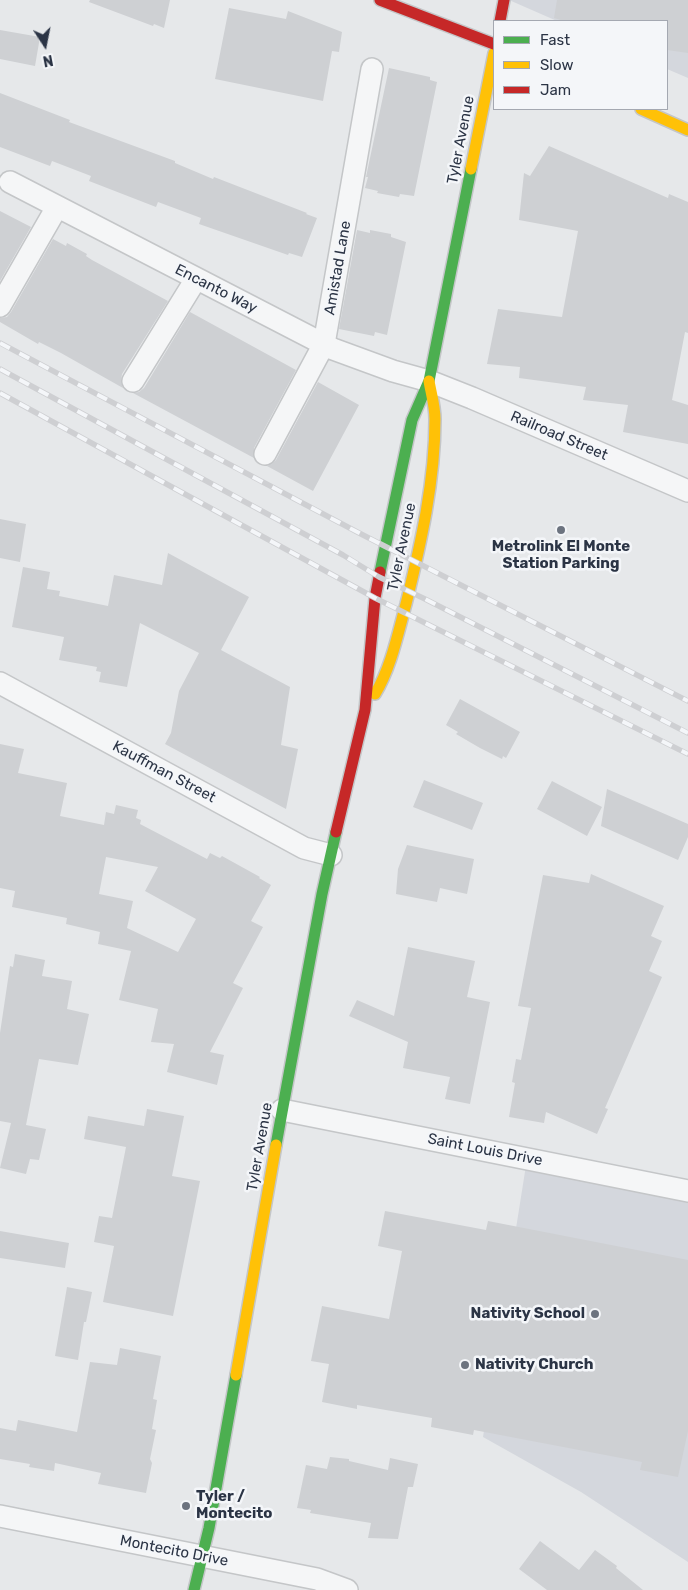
<!DOCTYPE html>
<style>
body{margin:0}
#map{position:relative;width:688px;height:1590px;overflow:hidden;background:#e6e8ea;font-family:Rubik,sans-serif}
canvas{display:block}
.legend{position:absolute;left:493px;top:20px;width:175px;height:90px;box-sizing:border-box;background:#f4f6f9;border:1px solid #a4a8b1;margin:0;padding:6px 9px;list-style:none;font-size:15px;color:#2b3445}
.legend li{display:flex;align-items:center;gap:10px;height:25px}
.legend b{width:25px;border:1px solid #a4a8b1}
.north{position:absolute;left:20px;top:20px;width:50px;height:50px;-webkit-text-stroke:4px #f4f6f9;paint-order:stroke;rotate:169deg;font-size:14px;font-weight:700;line-height:20px;text-align:center;color:#2b3445}
.north::after{content:'';display:block;margin:auto;width:18px;height:22px;background:#2b3445;clip-path:polygon(50% 0,100% 100%,50% 72%,0 100%)}
</style>
<div id="map">
<canvas width="688" height="1590"></canvas>
<ul class="legend">
<li><b style="height:6px;background:#4caf50"></b>Fast</li>
<li><b style="height:6px;background:#ffc107"></b>Slow</li>
<li><b style="height:6px;background:#c62828"></b>Jam</li>
</ul>
<div class="north">N</div>
</div>
<script>
const ctx = document.querySelector('canvas').getContext('2d');
ctx.lineJoin = 'round';
function fillPath(path, color) { ctx.fillStyle = color; ctx.fill(path, 'evenodd'); }
function stroke(path, color, width, dash) { ctx.strokeStyle = color; ctx.lineWidth = width; ctx.lineCap = dash ? 'butt' : 'round'; ctx.setLineDash(dash || []); ctx.stroke(path); }
function label(font, color, halo, rows, align = 'center') {
  ctx.font = font + ' Rubik,sans-serif'; ctx.lineWidth = 5; ctx.setLineDash([]); ctx.textBaseline = 'middle'; ctx.strokeStyle = halo; ctx.fillStyle = color; for (const [text, x, y, turn = 0] of rows) {
    ctx.save(); ctx.translate(x, y); ctx.rotate((+turn || 0) * Math.PI / 180); ctx.textAlign = isNaN(turn) ? turn : align; if (halo) ctx.strokeText(text, 0, 0); ctx.fillText(text, 0, 0); ctx.restore();
  }
}
fillPath(new Path2D(`
 M509 0H688V78L667 69V21H557Z
 M527 1159 688 1191V1562L581 1492 483 1437Z`), '#d4d7dd');
fillPath(new Path2D(`
 M90 0H170L164 28 154 24 153 26 89 2Z
 M557 0H688V53L667 50V21H564L554 18Z
 M229 8 286 19 288 11 342 32 339 52 332 51 323 101 215 79Z
 M0 30 40 37 35 66 0 59Z
 M389 68 430 77V80L437 82 414 196 400 194 399 197 377 193 378 191 365 188 368 177H366Z
 M0 93 70 120 69 122 175 161V163L213 179 214 177 307 213 306 214 317 218 302 257 289 253 288 255 199 224 201 218 158 202 156 207 89 181 91 176 52 161 50 166 0 147Z
 M549 146 668 198 669 194 688 202V333L685 332 672 400 688 405V444L623 432 628 405 583 400 586 387 519 378 520 367 487 364 498 309 562 317 578 231 519 220 524 173 530 176Z
 M0 211 31 227 0 281Z
 M357 230 370 233V230L391 234V237L406 242 387 335 375 332 374 336 339 329Z
 M53 239 66 246 67 243 87 254 86 256 92 260 168 301 122 374 121 381 123 388 61 353 39 342 38 344 0 322V318L7 317 11 312Z
 M190 312 296 370 254 448V458L133 393 139 392 144 388Z
 M318 382 359 405 313 491 267 466 272 464 276 460Z
 M0 519 26 524 20 562 0 558Z
 M168 553 249 597 221 650 290 687 281 745 298 749 286 809 165 744 171 733 179 691 199 653 140 623 127 687 99 682 101 672 96 671 97 667 59 660 64 637 12 627 23 567 50 572 47 589 60 591 59 596 108 606 114 575 162 585Z
 M460 699 520 732 506 758 503 756 502 759 480 748 456 734 458 732 446 725Z
 M0 744 24 749 18 773 67 783 60 816 104 825 106 812 114 814 116 805 138 810 136 818 141 820 140 824 207 859 210 853 220 858 222 856 260 877 259 878 271 885 251 921 263 927 233 983 243 988 210 1052 224 1055 217 1085 167 1072 174 1044 151 1042 158 1009 119 1000 131 951 98 944 100 932 66 924 67 918 12 907 15 891 0 888ZM106 857 158 867 145 891 196 919 178 952 127 928 133 901 99 894Z
 M424 780 483 803 472 830 413 807Z
 M552 781 602 807 587 836 537 809Z
 M607 789 688 824V837L678 860 601 826Z
 M407 845 474 859 467 894 440 888 437 902 396 894 398 869Z
 M591 874 664 906 651 936 662 941 649 971 662 977 605 1108 608 1109 597 1134 546 1112 544 1123 509 1117 515 1083 512 1082 516 1059 521 1060 531 1008 518 1006 543 875 589 883Z
 M408 947 475 961 467 997 490 1002 470 1104 445 1099 450 1077 403 1068 408 1042 349 1016 357 1000 394 1016Z
 M15 954 45 960 42 976 72 981 67 1009 89 1014 78 1065 39 1059 26 1125 46 1129 39 1160 30 1159 26 1174 0 1168 11 1123 0 1121V1033L10 966 13 967Z
 M147 1109 184 1116 172 1176 200 1181 173 1316 103 1302 114 1246 94 1242 99 1216 112 1218 126 1147 84 1139 88 1116 144 1126Z
 M385 1211 486 1230 488 1221 688 1260V1431L678 1477 640 1470 642 1462 474 1430 473 1435 431 1427 432 1418 357 1405V1409L322 1402 329 1364 311 1361 322 1306 389 1319 402 1251 378 1246Z
 M0 1231 69 1243 65 1268 0 1258Z
 M67 1287 92 1292 86 1322H84L78 1360 55 1356Z
 M120 1348 161 1356 153 1399 157 1400 152 1429 156 1430 150 1459 152 1463 146 1493 98 1484 101 1473 55 1463 54 1471 29 1467 30 1464 0 1459V1428L16 1431 18 1420 77 1432 90 1362 117 1365Z
 M330 1457 349 1459V1461L388 1470 390 1458 418 1464 413 1487H408L398 1539 368 1538 371 1523 310 1513 311 1510 297 1508 306 1465 327 1469Z
 M540 1541 579 1570 595 1550 617 1566 616 1568 643 1590H547L519 1569Z`), '#ced0d3');
const street = new Path2D(`
 M10 182 333 349 393 371 429 381 472 398 688 491
 M0 306 57 207
 M133 381 196 279
 M265 454 324 344 372 69
 M0 683 304 848 331 855
 M282 1110 688 1191
 M0 1516 317 1579 347 1590`);
const fast = new Path2D(`
 M380 572 412 420 429 381 471 169
 M276 1145 322 894 336 832
 M194 1590 209 1528 236 1375`);
const slow = new Path2D(`
 M641 109 688 130
 M471 169 494 53
 M375 694C391 668 398 633 406 604 421 543 435 481 435 419 435 406 431 393 429 381
 M236 1375 276 1145`);
const jam = new Path2D(`
 M380 0 494 44
 M500 21 504 0
 M336 832 365 710 375 598 380 572`);
stroke(street, '#c4c6c8', 24);
stroke(fast, '#c4c6c8', 14);
stroke(slow, '#c4c6c8', 14);
stroke(jam, '#c4c6c8', 14);
stroke(street, '#f5f6f7', 21);
stroke(fast, '#4caf50', 11);
stroke(slow, '#ffc107', 11);
stroke(jam, '#c62828', 11);
const rail = new Path2D(`
 M0 343 361 534 688 701
 M0 369 343 555 379 577 425 599 688 733
 M0 393 375 598 688 754`);
stroke(rail, '#cecfd2', 5.5);
stroke(rail, '#f4f6f9', 4, [11]);
for (const [x, y, r, color] of [
 [561,530,5,"#6c737f"],
 [595,1314,5,"#6c737f"],
 [465,1365,5,"#6c737f"],
 [186,1506,5,"#6c737f"]
]) { const dot = new Path2D(); dot.arc(x, y, r, 0, 2 * Math.PI); ctx.fillStyle = color; ctx.fill(dot); stroke(dot, '#f4f6f9', 2); }
label('15px', '#2b3445', '#f4f6f9', [
 ["Tyler Avenue",461,140,-79],
 ["Amistad Lane",338,268,-80],
 ["Encanto Way",216,289,27],
 ["Railroad Street",559,436,23],
 ["Tyler Avenue",402,547,-78],
 ["Kauffman Street",164,772,28],
 ["Tyler Avenue",260,1147,-80],
 ["Saint Louis Drive",485,1150,11],
 ["Montecito Drive",174,1551,11]
]);
label('bold 15px', '#2b3445', '#f4f6f9', [
 ["Metrolink El Monte",561,547,"center"],
 ["Station Parking",561,564,"center"],
 ["Nativity School",585,1314,"right"],
 ["Nativity Church",475,1365],
 ["Tyler /",196,1497],
 ["Montecito",196,1514]
], 'left');
</script>
